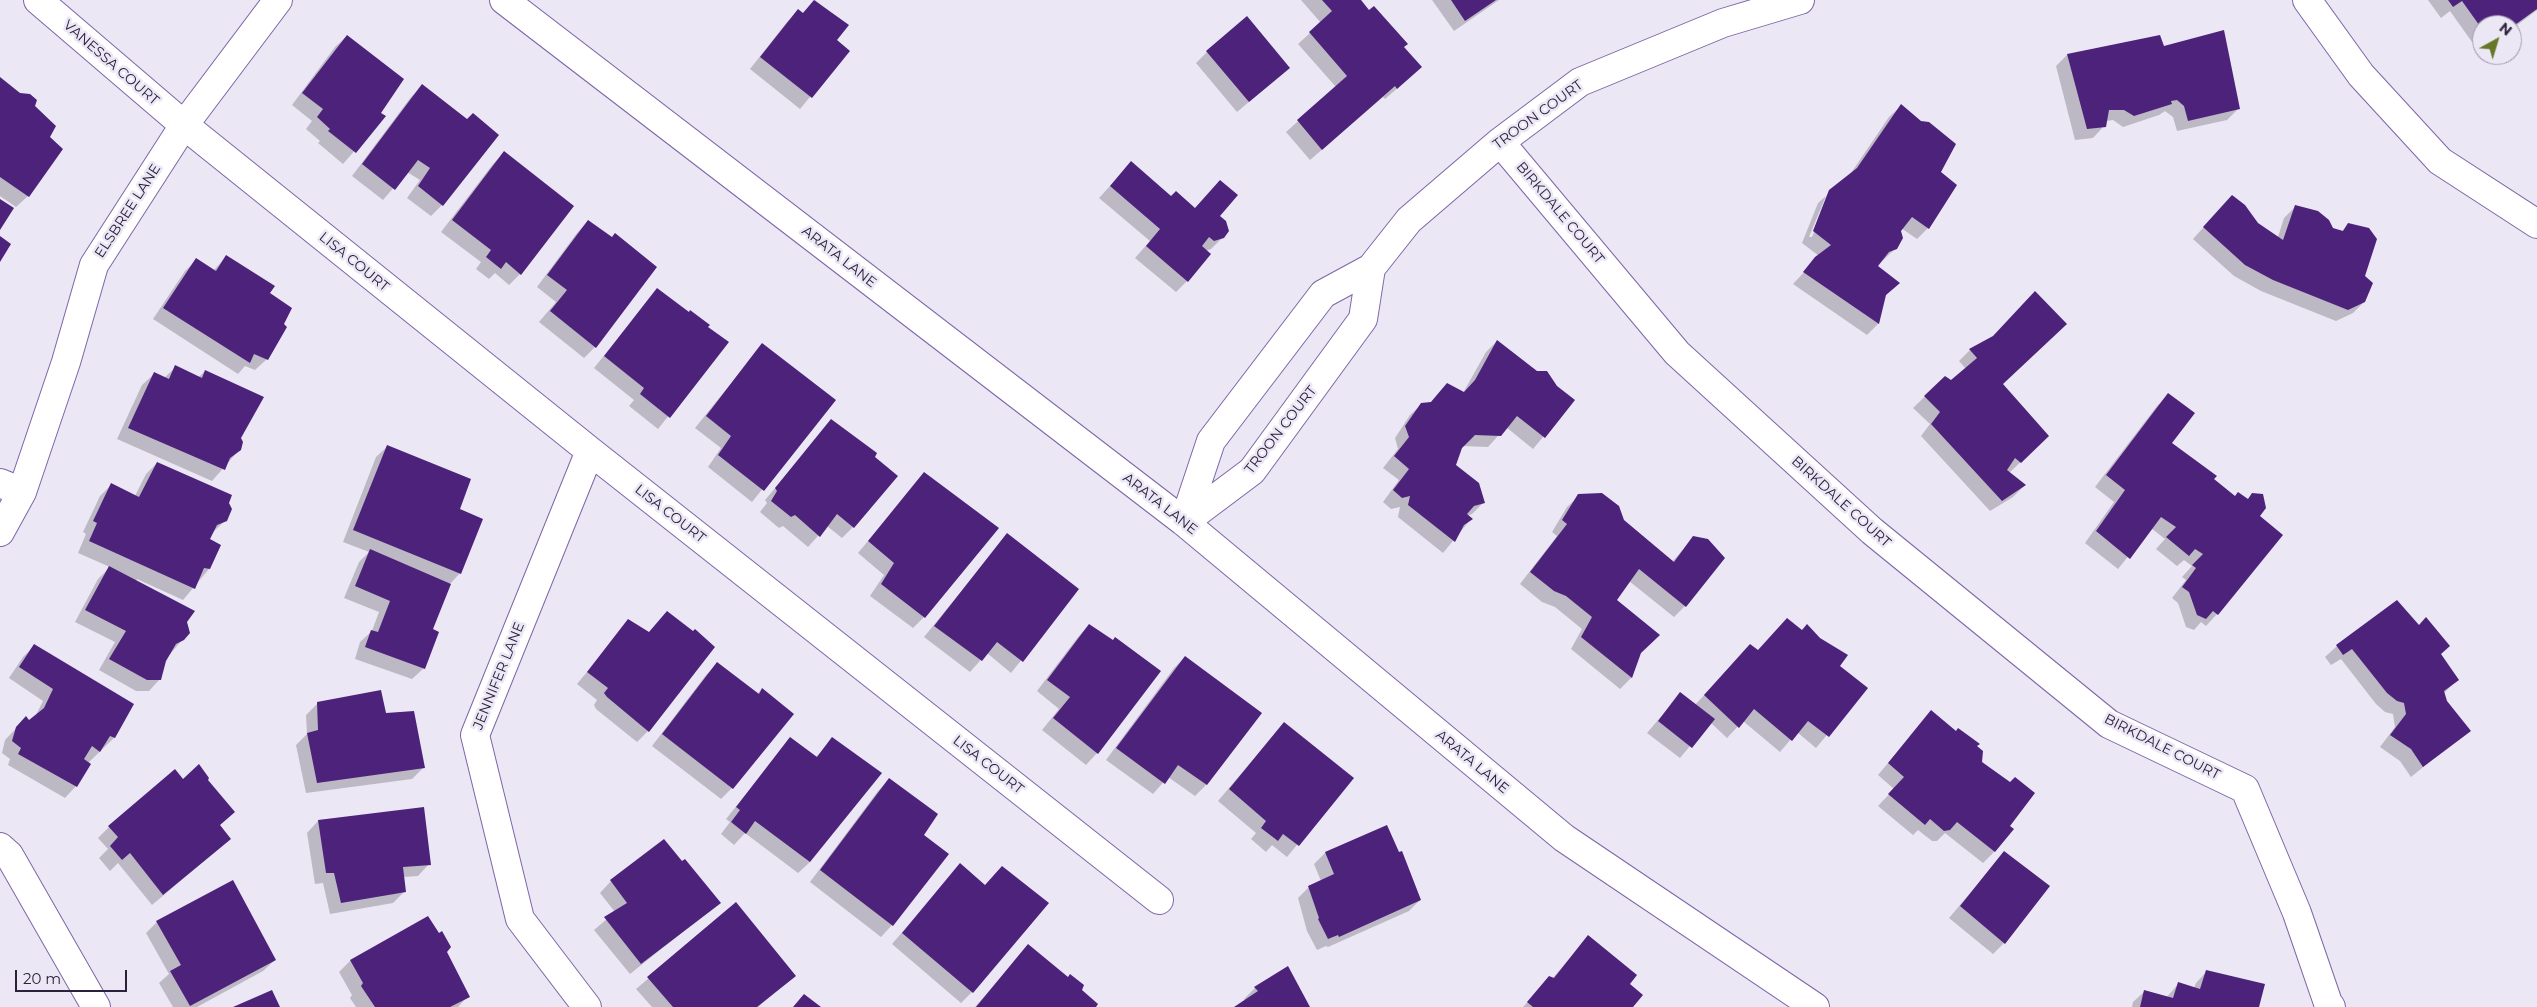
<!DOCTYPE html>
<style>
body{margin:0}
#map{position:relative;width:2537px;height:1007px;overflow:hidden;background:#ebe7f5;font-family:Montserrat,sans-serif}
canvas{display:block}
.north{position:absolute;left:2472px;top:15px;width:50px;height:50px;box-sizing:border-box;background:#ebe7f5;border:1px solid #9f98ab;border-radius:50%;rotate:39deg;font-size:14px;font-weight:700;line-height:20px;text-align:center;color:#2c213c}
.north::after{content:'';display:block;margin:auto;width:18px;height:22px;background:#667827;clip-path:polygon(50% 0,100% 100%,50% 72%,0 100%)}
.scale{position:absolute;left:15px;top:970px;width:112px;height:22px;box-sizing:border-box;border:2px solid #2c213c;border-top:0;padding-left:6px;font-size:15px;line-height:18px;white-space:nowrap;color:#2c213c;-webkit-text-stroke:4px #ebe7f5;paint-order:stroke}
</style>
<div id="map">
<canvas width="2537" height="1007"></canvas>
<div class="north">N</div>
<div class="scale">20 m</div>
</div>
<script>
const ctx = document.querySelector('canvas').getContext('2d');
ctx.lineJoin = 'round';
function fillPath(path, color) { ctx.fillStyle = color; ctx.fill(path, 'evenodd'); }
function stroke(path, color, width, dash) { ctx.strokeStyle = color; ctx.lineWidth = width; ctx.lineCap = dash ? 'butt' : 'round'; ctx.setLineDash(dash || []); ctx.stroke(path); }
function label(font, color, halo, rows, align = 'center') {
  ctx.font = font + ' Montserrat,sans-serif'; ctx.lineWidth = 5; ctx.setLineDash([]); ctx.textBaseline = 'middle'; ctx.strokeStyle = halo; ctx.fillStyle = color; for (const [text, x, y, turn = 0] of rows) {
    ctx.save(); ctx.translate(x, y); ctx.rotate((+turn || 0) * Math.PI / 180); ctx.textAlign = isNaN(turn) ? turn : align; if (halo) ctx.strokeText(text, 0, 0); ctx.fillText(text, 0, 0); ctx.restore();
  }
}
fillPath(new Path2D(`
 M815 0 847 26 835 40 848 51 800 109 750 69 787 22 798 11 802 14Z
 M1301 0H1359L1402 47 1409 78 1385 99 1383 97 1310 160 1286 132 1336 87 1298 44 1321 23Z
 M1432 0H1499L1454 31Z
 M2428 0H2537V10L2512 29V25H2482V45L2477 49 2450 11 2441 18Z
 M347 36 379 114 384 117 343 164 318 143 320 141 306 129 312 121 292 105 335 47Z
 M2163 48 2239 108 2227 120 2177 131 2173 117 2165 111 2159 115 2123 127 2113 120 2106 121 2104 126 2093 138 2075 140 2056 66 2067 55Z
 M1207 52 1289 68 1237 112 1196 63Z
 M0 79 33 106 48 137 62 149 28 196 16 207 0 196Z
 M422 86 442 205 431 216 407 198 420 180 407 172 383 200 352 176 411 97Z
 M1901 106 1939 173 1928 228 1917 239 1901 228 1896 248 1877 266 1885 296 1878 324 1867 335 1793 284 1819 256 1802 243 1818 203 1826 196 1809 237H1812L1830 192 1849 176 1889 117Z
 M504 153 520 274 509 285 495 273 489 279 476 269 481 262 441 232 493 164Z
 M1131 163 1171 197 1194 209 1218 216 1223 237 1211 249 1205 251 1187 281 1176 292 1135 258 1150 241 1099 198Z
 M2296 206 2332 229 2341 232 2348 225 2364 277V302L2353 313 2336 321 2261 291 2234 276 2193 239 2221 208 2257 224 2278 237 2284 218Z
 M588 221 595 347 584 358 539 322 556 302 537 287 577 233Z
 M226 257 269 293 267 359 255 370 245 366 238 374 153 319 185 271 196 260 213 271Z
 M657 290 727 343 658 429 629 406 634 400 594 368Z
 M1497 341 1573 401 1533 449 1506 427 1488 447 1462 446 1454 466 1483 503 1472 514 1467 516 1471 519 1443 553 1398 517 1400 507 1391 509 1383 502 1399 480 1383 468 1398 449 1395 438 1410 415 1422 404H1429L1447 384 1463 393 1486 352Z
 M762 345 834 400 752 502 708 467 721 448 695 428Z
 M1970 350 2048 436 2009 473 2024 486 2013 497 1990 511 1921 436 1930 424 1913 408 1945 377 1951 382 1966 369 1959 361Z
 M176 367 198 378 205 371 240 438V449L212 481 117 439 142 385 154 374 164 378Z
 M2168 395 2170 443 2258 517 2217 614 2206 626 2201 622 2194 630 2186 627 2178 603 2172 598 2186 580 2182 577 2192 566 2184 560 2177 566 2156 549 2165 539 2151 528 2118 569 2085 543 2114 502 2095 487 2157 406Z
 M832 421 853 527 842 538 827 526 808 547 783 526 779 528 760 512 767 503 765 500Z
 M388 446 459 509 460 573 450 584 431 630 424 668 412 679 355 659 360 642 372 631 379 612 344 598 359 562 369 552 343 542 376 457Z
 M157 463 226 520 212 533 209 539V569L183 600 137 579 136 581 186 621 183 639 165 660 160 679 149 691H136L99 670 115 642 75 622 98 579 110 567 78 553 86 534 83 532 100 496 111 485 135 496 146 474Z
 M924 474V617L913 628 870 596 884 575 858 553Z
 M1579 496 1623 521 1672 562 1694 537 1685 606 1674 617 1629 581 1615 600 1640 652 1631 678 1620 689 1571 649 1582 629 1555 607 1542 602 1520 584 1557 536 1552 532 1567 507Z
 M1007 535 1078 589 1011 673 987 653 970 672 924 637Z
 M2396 602 2458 679 2444 693 2446 701 2469 730 2411 777 2400 761 2380 747 2395 727 2393 714 2385 712 2376 704 2341 659 2331 665 2325 657 2337 646Z
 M629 621 648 731 637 742 596 709 594 705 597 700 577 684Z
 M1089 625 1159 671 1097 753 1086 765 1042 730 1059 709 1037 691 1078 637Z
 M1750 645 1757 651 1838 666 1866 688 1816 748 1797 732 1780 752 1743 721 1727 738 1710 722 1680 758 1647 733 1681 693 1695 705Z
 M34 646 132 704 114 738 88 763 76 786 65 798 8 765 10 759 2 753 5 740 26 718 29 722 35 717 43 701 9 678 23 657Z
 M1185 657 1260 713 1206 785 1195 796 1168 777 1153 794 1106 760 1174 668Z
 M717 664 757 694 762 689 732 788 721 799 652 746 706 675Z
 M318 703 385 714 423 768 412 779 306 793 296 745 307 734 306 715Z
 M1931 712 1976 746 2008 826 1995 851 1983 863 1945 833 1937 841H1932L1918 830 1913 835 1878 806 1894 789 1878 775Z
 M1284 723 1352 778 1287 857 1272 845 1266 852 1251 839 1256 833 1218 801Z
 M790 739 816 757 832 739 810 862 798 873 745 833 734 845 721 834 730 822 726 819Z
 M206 780 219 826 230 839 152 905 118 863 110 871 99 858 108 849 98 838 109 827 183 781Z
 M889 780 923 835 892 925 881 937 810 882 878 791Z
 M318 821 429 864 418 876 403 877 404 892 393 903 330 914 323 883 315 884 307 833Z
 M1325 853 1420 900 1409 911 1328 947 1326 946 1317 950 1307 931 1298 898 1309 887 1321 881 1314 864Z
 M2004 853V943L1993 954 1949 918Z
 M960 865 985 886 1002 867 972 992 961 1003 892 944Z
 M611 881 719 903 630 974 594 930 615 912 600 893Z
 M736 904 794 976 758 1007H652L636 989Z
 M427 918 468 996 458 1007H356L350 998 352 995 339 972 350 961Z
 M157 922 275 960 263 971 197 1007H173L159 983 169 974 146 933Z
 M1588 937 1628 984 1631 1007H1523L1550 977 1552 979Z
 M1028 946 1067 978 1094 1007H975Z
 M2207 971 2258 1007H2132L2133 1002 2145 991 2166 998 2179 983 2194 988 2196 983Z
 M1255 988 1308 1007H1236L1245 1001 1244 999Z`), '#0003');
fillPath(new Path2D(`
 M814 0 849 25 837 40 850 51 812 98 760 57 798 9 803 13Z
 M1322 0H1361L1369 10 1374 6 1408 44 1404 47 1422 67 1397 89 1395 86 1322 150 1297 120 1347 76 1309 32 1332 11Z
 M1451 0H1496L1465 21Z
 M2448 0H2537V9L2512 27V25H2482V29L2462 1 2453 7Z
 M1247 16 1290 68 1249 102 1206 51Z
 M2224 30 2240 109 2188 121 2184 106 2177 100 2171 101 2172 104 2134 116 2124 110H2109L2106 127 2087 129 2067 54 2160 35 2164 46Z
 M347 35 404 79 381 113 386 116 356 153 328 131 330 129 317 117 323 109 302 93Z
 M0 77 20 93 30 94 37 100 35 106 56 126 50 137 63 149 29 197 0 177Z
 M422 84 467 119 473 113 499 135 443 206 418 186 430 168 418 160 395 190 362 164Z
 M1901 104 1921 121 1929 122 1956 144 1941 172 1957 185 1929 229 1912 217 1901 231 1903 238 1897 249 1889 252 1878 266 1900 283 1886 295 1879 324 1803 272 1815 257 1831 245 1813 231 1829 190 1857 168Z
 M504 151 574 206 521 275 506 262 501 269 486 257 491 250 452 220Z
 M1131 161 1171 196 1176 191 1195 208 1220 180 1238 195 1220 216 1226 221 1229 231 1224 238 1214 241 1209 237 1202 246 1211 254 1188 282 1146 246 1160 229 1110 186Z
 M2232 195 2245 205 2258 223 2283 240 2295 205 2318 211 2329 220 2333 228 2343 231 2348 223 2369 228 2377 239 2365 276 2373 283 2365 302 2348 310 2273 280 2245 265 2203 227Z
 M0 199 14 208 0 230Z
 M588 220 612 237 615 233 657 267 596 348 550 311 567 290 547 275Z
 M0 236 11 244 0 262Z
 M226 255 275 286 270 293 292 308 284 324 287 327 268 360 254 354 250 363 163 308 196 258 216 271Z
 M657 288 689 312 690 310 710 325 708 327 729 342 670 418 640 394 644 388 604 356Z
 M2035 291 2067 324 2003 384 2049 436 2021 463 2015 458 2007 470 2026 485 2002 501 1931 424 1940 412 1924 396 1945 376 1951 380 1977 358 1969 349 1993 336Z
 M1497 340 1537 371H1547L1557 386 1575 400 1545 438 1517 416 1501 436 1475 435 1462 448 1456 465 1479 483 1485 503 1474 506 1467 514 1473 519 1464 525 1455 542 1408 505 1410 496 1402 498 1393 490 1409 469 1394 456 1409 437 1405 426 1421 403 1431 402 1447 383 1464 392 1475 380Z
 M762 343 836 400 764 491 718 455 731 436 706 416Z
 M175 365 202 378 205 370 264 397 241 438 243 442 241 450 230 458 225 470 128 428 154 372 169 379Z
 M2168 393 2195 413 2172 443 2217 476 2214 479 2235 496 2238 492 2248 499 2252 493 2263 494 2266 508 2260 516 2283 535 2218 615 2213 611 2206 619 2197 615 2189 592 2182 587 2196 568 2192 565 2203 554 2195 549 2189 556 2166 537 2176 527 2161 517 2130 559 2096 531 2125 490 2106 475Z
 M831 419 877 453 875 457 898 476 854 528 837 514 820 537 795 515 791 517 771 501 777 491 775 488Z
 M387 445 471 479 460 509 483 519 461 574 353 530Z
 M157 462 232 495 229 503 232 509 227 521 217 525 210 539 221 545 210 569 204 568 195 589 89 541 97 523 93 521 111 483 139 497Z
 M924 472 999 528 925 618 881 584 894 563 868 541Z
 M1602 493 1619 506 1624 520 1674 562 1693 536 1708 539 1725 558 1686 607 1639 569 1617 600 1660 635 1641 653 1632 678 1581 637 1592 617 1566 596 1554 591 1530 572 1567 524 1562 520 1578 494Z
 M1007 533 1079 589 1023 662 997 642 982 661 934 626Z
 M370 549 451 584 433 629 439 632 425 669 365 647 371 630 378 632 390 601 355 586Z
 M109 566 195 611 187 622 190 633 184 640 176 644 166 661 161 680H147L109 659 126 631 85 610Z
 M2397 600 2419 625 2426 617 2450 646 2441 654 2459 680 2444 691 2447 701 2471 731 2423 767 2411 749 2390 735 2406 714 2404 703 2397 701 2387 693 2352 649 2343 655 2336 645Z
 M667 611 693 631 695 629 715 647 649 732 607 697 604 693 608 688 587 672 628 619 649 632Z
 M1787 618 1802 630 1807 624 1820 638 1848 655 1840 666 1868 688 1829 737 1808 721 1792 741 1754 709 1739 728 1704 695 1750 644 1758 650Z
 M1089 624 1113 640 1115 637 1161 671 1098 754 1053 718 1070 697 1047 680Z
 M34 644 134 704 115 738 110 736 100 752 92 746 84 759 91 764 77 787 18 754 21 748 12 741 16 727 26 716 29 720 44 708 53 689 19 667Z
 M1185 656 1262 713 1207 785 1178 765 1165 784 1116 748Z
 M717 662 759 694 762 688 794 714 733 789 662 734Z
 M381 690 386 713 414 711 425 768 317 783 307 733 318 730 317 702Z
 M1680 692 1715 719 1692 748 1658 721Z
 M1931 710 1956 731 1958 728 1980 744 1977 746 1983 751 1982 762 2010 782 2015 777 2035 793 2010 826 2014 829 1995 852 1957 822 1950 830 1944 831 1930 819 1925 825 1888 794 1904 777 1888 763Z
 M1284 722 1354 778 1299 846 1283 834 1278 841 1261 828 1266 821 1229 789Z
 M790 737 817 757 832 737 882 773 810 862 755 821 746 834 731 822 740 810 736 807Z
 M199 764 209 778 208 780 235 812 220 825 231 839 163 895 130 853 122 860 110 846 118 837 108 826 175 769 183 779Z
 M889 778 938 814 924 835 949 854 893 926 820 870Z
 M424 807 431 865 403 867 406 892 341 903 334 873H326L318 820Z
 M1387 825 1399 852 1402 851 1421 900 1339 937 1338 935 1328 939 1318 919 1319 918 1308 886 1334 874 1325 852Z
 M664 839 682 861 685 859 721 903 641 964 604 917 627 903 610 880Z
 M2004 851 2050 886 2005 944 1960 906Z
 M960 863 985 885 1002 866 1049 903 973 993 902 933Z
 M233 880 276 960 190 1006 170 971 181 965 156 921Z
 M736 902 796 976 757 1007H673L647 977Z
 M428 916 439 933 442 931 451 947 447 952 470 997 450 1007H375L361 986 363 983 350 960Z
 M1588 935 1637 975 1630 984 1643 995 1633 1007H1533L1527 1002 1549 976 1554 978Z
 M1028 944 1068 977 1070 974 1084 985 1082 990 1098 1004 1096 1007H976Z
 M1288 966 1310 1007H1234L1258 991 1254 987Z
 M2206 970 2265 984 2259 1007H2140L2144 990 2173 998 2178 982 2200 989Z
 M272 990 280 1007H233Z
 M804 994 821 1007H793Z`), '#4c227b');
const minor = new Path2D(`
 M38 0 184 125 590 451 1159 900
 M504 0 1184 522 1564 838 1815 1007
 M2307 0 2361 75 2440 161 2537 224
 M1500 142 1677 353 1872 531 2109 724 2245 789 2297 913 2328 1003 2331 1007
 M0 483 22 492
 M1184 522 1211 441 1323 294 1371 268 1409 220 1500 142 1580 82 1723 23 1800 0
 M1184 522 1252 471 1363 319 1371 268
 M0 532 22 492 66 362 94 265 184 125 278 0
 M0 847 9 855 96 1007
 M587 1007 520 919 475 735 590 451`);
stroke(minor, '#7e66a6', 30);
stroke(minor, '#fff', 28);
label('14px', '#2c213c', '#ebe7f5', [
 ["VANESSA COURT",111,63,41],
 ["TROON COURT",1538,115,-36],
 ["ELSBREE LANE",128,211,-57],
 ["BIRKDALE COURT",1560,213,50],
 ["ARATA LANE",839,257,38],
 ["LISA COURT",354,262,39],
 ["TROON COURT",1281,430,-52],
 ["BIRKDALE COURT",1841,502,42],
 ["ARATA LANE",1160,504,38],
 ["LISA COURT",670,514,38],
 ["JENNIFER LANE",499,676,-68],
 ["BIRKDALE COURT",2162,747,27],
 ["ARATA LANE",1472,762,40],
 ["LISA COURT",988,765,38]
]);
</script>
